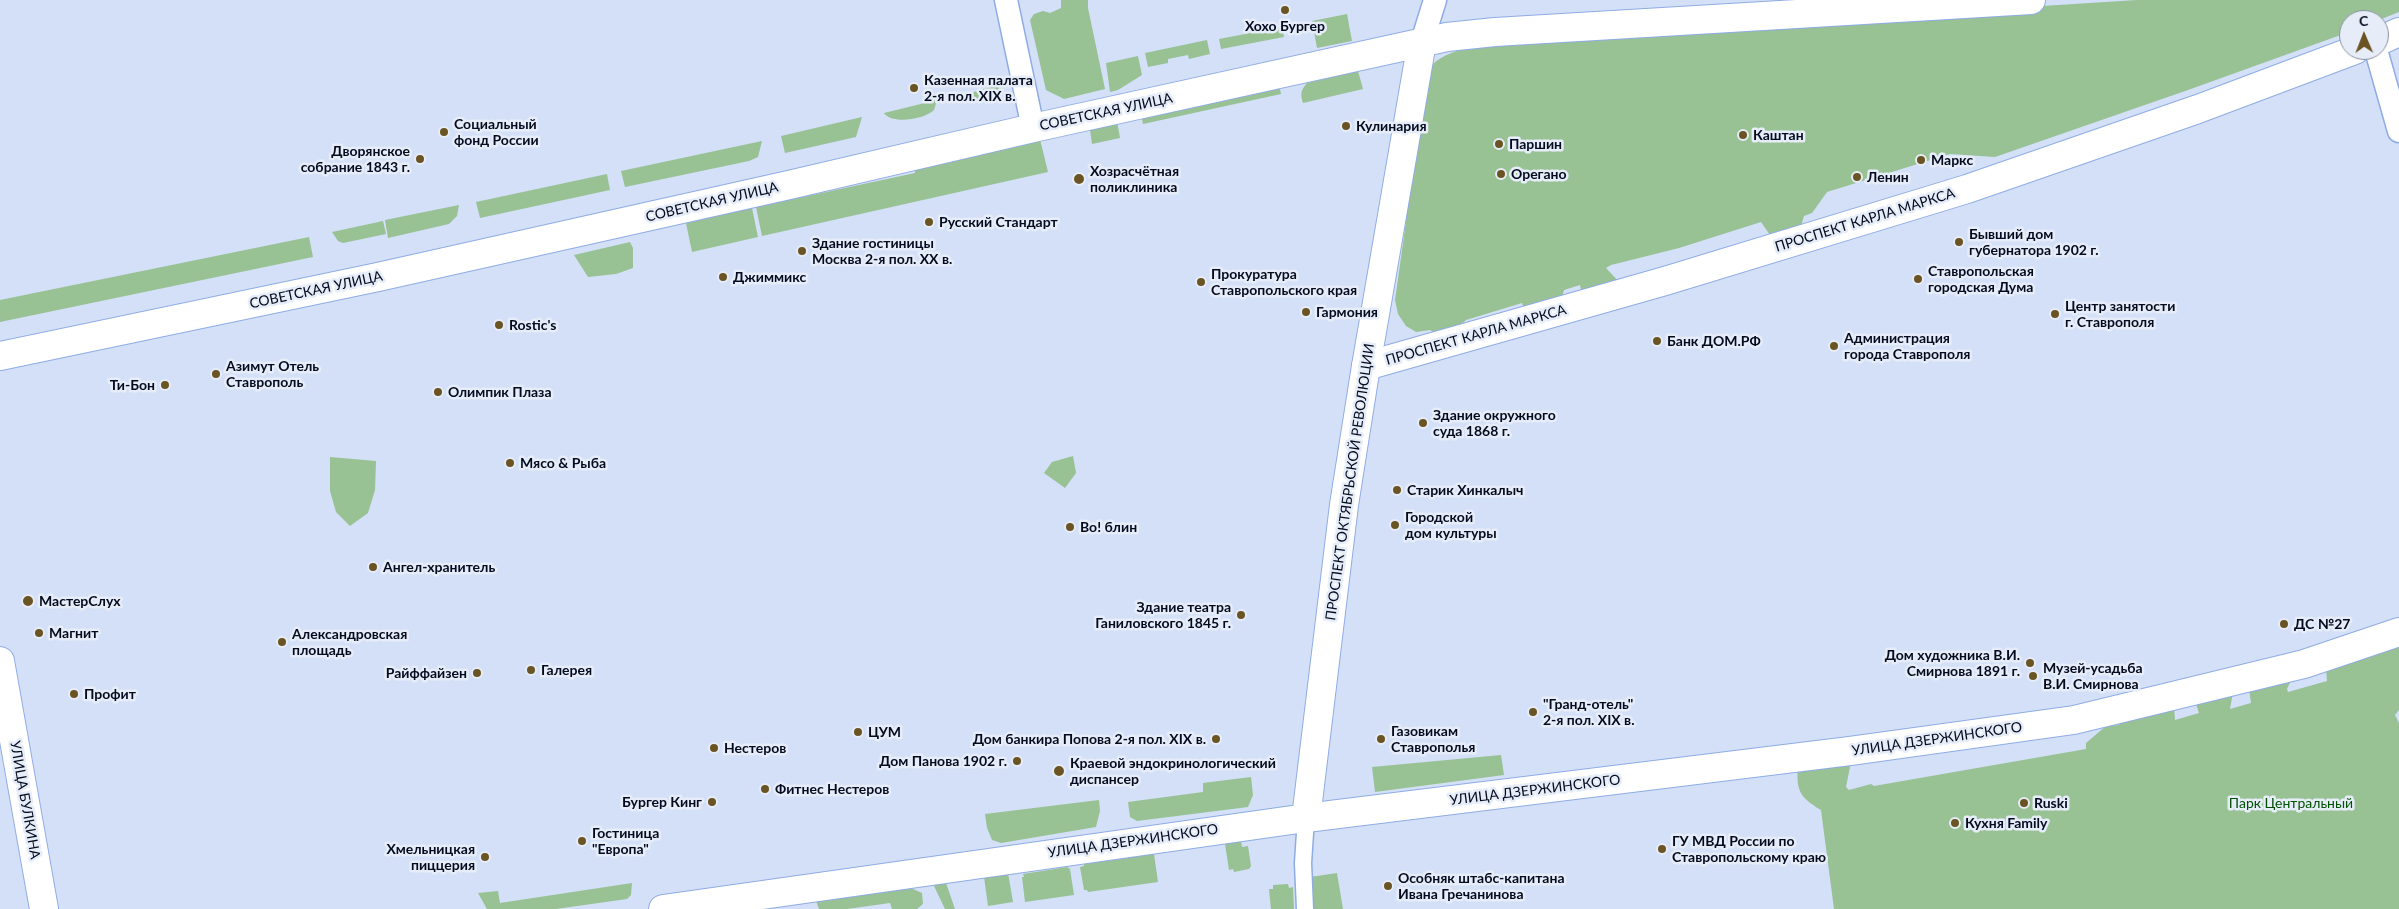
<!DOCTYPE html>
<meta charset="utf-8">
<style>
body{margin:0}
#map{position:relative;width:2399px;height:909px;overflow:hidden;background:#d3e0f7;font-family:Lato,sans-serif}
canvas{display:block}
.north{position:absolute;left:2339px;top:10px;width:50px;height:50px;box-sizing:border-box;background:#e6edf8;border:1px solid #8c93a1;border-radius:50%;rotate:359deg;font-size:14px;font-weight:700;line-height:20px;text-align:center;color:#040b1f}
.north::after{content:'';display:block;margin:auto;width:18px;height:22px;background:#6b5424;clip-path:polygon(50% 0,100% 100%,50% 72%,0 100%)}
</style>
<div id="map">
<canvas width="2399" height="909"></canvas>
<div class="north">С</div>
</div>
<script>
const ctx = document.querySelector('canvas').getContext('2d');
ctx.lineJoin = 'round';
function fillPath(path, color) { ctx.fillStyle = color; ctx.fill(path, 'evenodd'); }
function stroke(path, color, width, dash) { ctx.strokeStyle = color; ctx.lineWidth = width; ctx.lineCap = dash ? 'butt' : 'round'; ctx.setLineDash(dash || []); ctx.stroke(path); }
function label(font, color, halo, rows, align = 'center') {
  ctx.font = font + ' Lato,sans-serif'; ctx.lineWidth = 5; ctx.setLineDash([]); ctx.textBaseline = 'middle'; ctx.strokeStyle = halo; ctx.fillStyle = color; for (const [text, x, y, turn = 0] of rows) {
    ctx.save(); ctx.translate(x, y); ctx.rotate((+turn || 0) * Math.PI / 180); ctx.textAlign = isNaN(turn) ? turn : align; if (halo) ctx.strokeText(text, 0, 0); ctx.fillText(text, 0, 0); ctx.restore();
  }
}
fillPath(new Path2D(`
 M1061 0H1088V8L1105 89 1064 99 1046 90 1030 20 1034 14 1043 11 1050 13 1061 8Z
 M2137 0H2399V12L2379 20H2349V32L2188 90 1995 157 1950 154 1827 192 1812 213 1804 216 1801 226 1770 235 1761 222 1679 248 1611 265 1606 268 1620 283 1582 294 1580 285 1564 290 1562 298 1525 312 1522 303 1466 320 1456 329 1435 333 1430 330 1416 332 1406 326 1398 314 1395 300 1412 179V159L1428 70C1443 46 1494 44 1521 39Z
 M1347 14 1352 41 1317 48 1312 21Z
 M1282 27 1284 37 1221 49 1219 39Z
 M1207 40 1210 54 1189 59 1188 55 1168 59V63L1148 67 1145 53Z
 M1138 56 1142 75 1118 90 1110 92 1106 63Z
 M1358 71 1363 89 1303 103C1300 94 1301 90 1307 83Z
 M1279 84 1281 94 1143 124 1141 114Z
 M998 85 1000 94 968 101 967 94Z
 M937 100 934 110C925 119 892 125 884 113Z
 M862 117 856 137 785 153 781 136Z
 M1117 121 1120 138 1092 144 1090 130 1093 126Z
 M1038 131 1048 172 762 236 756 207 915 173 913 161Z
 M762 141 758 157 749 161 625 187 621 171Z
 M607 174 610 190 480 218 476 202Z
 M459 205 457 216 449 224 388 238 385 220Z
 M752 208 758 237 692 252 686 223Z
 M383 221 386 234 343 243 338 241 332 232Z
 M309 237 313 257 0 322V300Z
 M630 242 633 248V268L616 274 588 277 574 255Z
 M1073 456 1076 473 1065 488 1044 473 1052 462Z
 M330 457 376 461 375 490 368 513 350 526 336 512 330 491Z
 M2399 637V710L2395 715 2399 723V909H1834L1821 810C1799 797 1796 790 1798 765L1854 747 1846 787 1849 790 1871 784 1874 786 2086 749V743L2106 726 2119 725 2124 711 2174 706 2175 720 2199 713 2195 701 2233 692 2230 709 2251 703 2249 689 2295 672 2287 689 2288 692 2327 681 2326 669 2375 647 2387 651Z
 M1501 755 1504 775 1375 792 1372 767Z
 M1251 777 1253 795 1248 807 1137 821 1130 817 1128 802 1203 792V783Z
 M1099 800 1100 811 1096 827 1001 843 992 840 987 828 985 814Z
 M1241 841 1242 847 1248 846 1251 866 1249 869 1234 872 1233 869 1229 870 1225 844Z
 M1154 854 1158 882 1088 892 1087 890H1084L1080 867 1084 866V864Z
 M1067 867 1070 869 1074 895 1025 902 1022 877H1024L1023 874Z
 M1008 873 1013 902 988 906 984 877Z
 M1337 873 1343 909H1311L1310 877Z
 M971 879 946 883 955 909H945L933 884Z
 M632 883 631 895 627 899 556 909H487L478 893 498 891 500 903Z
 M1288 884 1289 888 1293 887 1294 909H1271L1269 889H1273V885Z
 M901 888 913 889 922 893 923 904 917 909H892L890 903 847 909H819L816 901Z`), '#98c194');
const pedestrian = new Path2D(`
 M1305 909 1303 863 1306 818`);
const minor = new Path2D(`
 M1006 0 1033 128
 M1422 42 1435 0
 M2376 50 2399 131`);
const tertiary = new Path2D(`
 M1366 366 1422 42
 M1306 818 1850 751 2074 720 2304 664 2399 632`);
const secondary = new Path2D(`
 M2379 41 2399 32
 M0 356 378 277 789 185 1033 128 1447 37 1495 32 2031 0
 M0 661 44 909
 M663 909 1306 818 1344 505 1366 366 1665 281 1967 189 2198 109 2355 50`);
stroke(pedestrian, '#8face4', 19);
stroke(minor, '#8face4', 25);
stroke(tertiary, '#8face4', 30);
stroke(secondary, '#8face4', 30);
stroke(pedestrian, '#fff', 16);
stroke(minor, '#fff', 22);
stroke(tertiary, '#fff', 28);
stroke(secondary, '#fff', 28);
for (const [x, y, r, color] of [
 [1285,10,5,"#6b5424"],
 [914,88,5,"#6b5424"],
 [1346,126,5,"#6b5424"],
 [444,132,5,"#6b5424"],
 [1743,135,5,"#6b5424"],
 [1499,144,5,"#6b5424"],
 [420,159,5,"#6b5424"],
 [1921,160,5,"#6b5424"],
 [1501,174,5,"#6b5424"],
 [1857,177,5,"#6b5424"],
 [1079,179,6,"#6b5424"],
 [929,222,5,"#6b5424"],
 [1959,242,5,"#6b5424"],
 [802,251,5,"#6b5424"],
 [723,277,5,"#6b5424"],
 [1918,279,5,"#6b5424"],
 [1201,282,5,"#6b5424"],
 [1306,312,5,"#6b5424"],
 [2055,314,5,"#6b5424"],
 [499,325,5,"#6b5424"],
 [1657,341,5,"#6b5424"],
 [1834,346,5,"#6b5424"],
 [216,374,5,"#6b5424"],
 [165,385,5,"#6b5424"],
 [438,392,5,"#6b5424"],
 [1423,423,5,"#6b5424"],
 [510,463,5,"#6b5424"],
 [1397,490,5,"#6b5424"],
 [1395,525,5,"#6b5424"],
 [1070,527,5,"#6b5424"],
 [373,567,5,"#6b5424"],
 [28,601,6,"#6b5424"],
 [1241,615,5,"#6b5424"],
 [2284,624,5,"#6b5424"],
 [39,633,5,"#6b5424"],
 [282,642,5,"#6b5424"],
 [2030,663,5,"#6b5424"],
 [531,670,5,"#6b5424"],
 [477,673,5,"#6b5424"],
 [2033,676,5,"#6b5424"],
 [74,694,5,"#6b5424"],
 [1533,712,5,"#6b5424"],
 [858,732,5,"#6b5424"],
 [1216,739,5,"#6b5424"],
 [1381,739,5,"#6b5424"],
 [714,748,5,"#6b5424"],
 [1017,761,5,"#6b5424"],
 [1059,771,6,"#6b5424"],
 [765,789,5,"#6b5424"],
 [712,802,5,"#6b5424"],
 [2024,803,5,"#6b5424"],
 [1955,823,5,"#6b5424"],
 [582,841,5,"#6b5424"],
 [1662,849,5,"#6b5424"],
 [485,857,5,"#6b5424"],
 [1388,886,5,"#6b5424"]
]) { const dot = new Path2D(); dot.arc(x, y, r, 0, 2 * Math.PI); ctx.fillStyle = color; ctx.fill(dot); stroke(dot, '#e6edf8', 2); }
label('bold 14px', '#040b1f', '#e6edf8', [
 ["Хохо Бургер",1285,26,"center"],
 ["Казенная палата",924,80],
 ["2-я пол. XIX в.",924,96],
 ["Социальный",454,124],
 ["фонд России",454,140],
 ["Кулинария",1356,126],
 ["Каштан",1753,135],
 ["Паршин",1509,144],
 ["Дворянское",410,151,"right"],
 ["собрание 1843 г.",410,167,"right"],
 ["Маркс",1931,160],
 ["Хозрасчётная",1090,171],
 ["поликлиника",1090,187],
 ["Орегано",1511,174],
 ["Ленин",1867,177],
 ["Русский Стандарт",939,222],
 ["Бывший дом",1969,234],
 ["губернатора 1902 г.",1969,250],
 ["Здание гостиницы",812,243],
 ["Москва 2-я пол. ХХ в.",812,259],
 ["Ставропольская",1928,271],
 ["городская Дума",1928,287],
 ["Прокуратура",1211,274],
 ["Ставропольского края",1211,290],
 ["Джиммикс",733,277],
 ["Центр занятости",2065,306],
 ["г. Ставрополя",2065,322],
 ["Гармония",1316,312],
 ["Rostic's",509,325],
 ["Администрация",1844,338],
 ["города Ставрополя",1844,354],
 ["Банк ДОМ.РФ",1667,341],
 ["Азимут Отель",226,366],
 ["Ставрополь",226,382],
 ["Ти-Бон",155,385,"right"],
 ["Олимпик Плаза",448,392],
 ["Здание окружного",1433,415],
 ["суда 1868 г.",1433,431],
 ["Мясо & Рыба",520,463],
 ["Старик Хинкалыч",1407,490],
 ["Городской",1405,517],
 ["дом культуры",1405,533],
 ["Во! блин",1080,527],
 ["Ангел-хранитель",383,567],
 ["МастерСлух",39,601],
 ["Здание театра",1231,607,"right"],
 ["Ганиловского 1845 г.",1231,623,"right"],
 ["ДС №27",2294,624],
 ["Магнит",49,633],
 ["Александровская",292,634],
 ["площадь",292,650],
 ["Дом художника В.И.",2020,655,"right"],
 ["Смирнова 1891 г.",2020,671,"right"],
 ["Музей-усадьба",2043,668],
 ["В.И. Смирнова",2043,684],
 ["Галерея",541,670],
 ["Райффайзен",467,673,"right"],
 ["Профит",84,694],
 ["\"Гранд-отель\"",1543,704],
 ["2-я пол. XIX в.",1543,720],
 ["Газовикам",1391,731],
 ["Ставрополья",1391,747],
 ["ЦУМ",868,732],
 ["Дом банкира Попова 2-я пол. XIX в.",1206,739,"right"],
 ["Нестеров",724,748],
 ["Дом Панова 1902 г.",1007,761,"right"],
 ["Краевой эндокринологический",1070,763],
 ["диспансер",1070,779],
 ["Фитнес Нестеров",775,789],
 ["Бургер Кинг",702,802,"right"],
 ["Ruski",2034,803],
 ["Кухня Family",1965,823],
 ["Гостиница",592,833],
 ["\"Европа\"",592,849],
 ["ГУ МВД России по",1672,841],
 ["Ставропольскому краю",1672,857],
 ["Хмельницкая",475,849,"right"],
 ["пиццерия",475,865,"right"],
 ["Особняк штабс-капитана",1398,878],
 ["Ивана Гречанинова",1398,894]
], 'left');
label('14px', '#040b1f', '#e6edf8', [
 ["СОВЕТСКАЯ УЛИЦА",1106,112,-12],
 ["СОВЕТСКАЯ УЛИЦА",712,202,-13],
 ["ПРОСПЕКТ КАРЛА МАРКСА",1865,220,-17],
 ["СОВЕТСКАЯ УЛИЦА",316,290,-12],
 ["ПРОСПЕКТ КАРЛА МАРКСА",1476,335,-16],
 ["ПРОСПЕКТ ОКТЯБРЬСКОЙ РЕВОЛЮЦИИ",1350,482,-82],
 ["УЛИЦА ДЗЕРЖИНСКОГО",1937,739,-8],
 ["УЛИЦА ДЗЕРЖИНСКОГО",1535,790,-7],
 ["УЛИЦА БУЛКИНА",25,800,80],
 ["УЛИЦА ДЗЕРЖИНСКОГО",1133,841,-8]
]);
label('14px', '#005102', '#e6edf8', [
 ["Парк Центральный",2291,803]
]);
</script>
